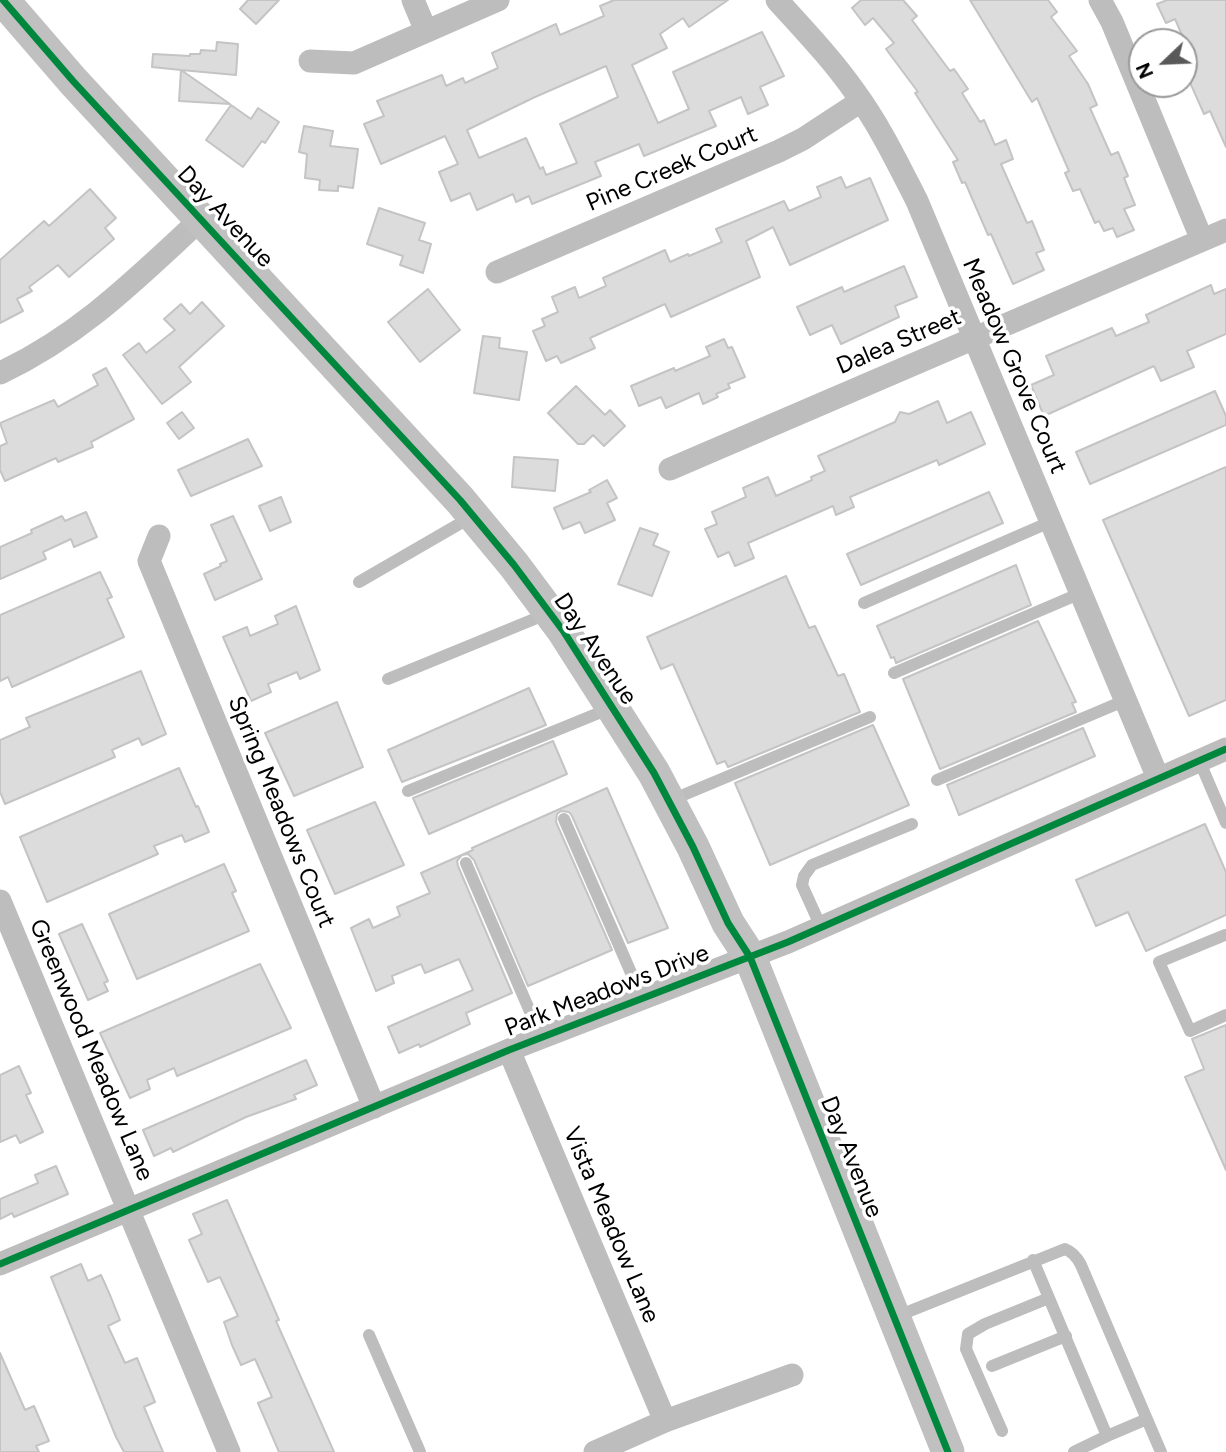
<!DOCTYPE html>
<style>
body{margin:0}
#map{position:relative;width:1226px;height:1452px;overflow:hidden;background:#fff;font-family:Figtree,sans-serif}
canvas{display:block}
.north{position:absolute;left:1128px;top:28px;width:70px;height:70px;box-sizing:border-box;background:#fff;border:2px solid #999;border-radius:50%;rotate:247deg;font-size:19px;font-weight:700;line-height:28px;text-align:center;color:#000}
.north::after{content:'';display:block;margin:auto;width:24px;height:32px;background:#595959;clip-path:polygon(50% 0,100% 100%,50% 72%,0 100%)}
</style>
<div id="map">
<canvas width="1226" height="1452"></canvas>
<div class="north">N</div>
</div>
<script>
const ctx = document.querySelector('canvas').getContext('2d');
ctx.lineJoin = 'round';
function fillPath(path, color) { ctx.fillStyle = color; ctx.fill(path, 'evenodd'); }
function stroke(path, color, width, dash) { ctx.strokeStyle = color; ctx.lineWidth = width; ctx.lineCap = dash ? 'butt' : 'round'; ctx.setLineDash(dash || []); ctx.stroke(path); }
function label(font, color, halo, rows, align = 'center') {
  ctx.font = font + ' Figtree,sans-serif'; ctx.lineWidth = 7; ctx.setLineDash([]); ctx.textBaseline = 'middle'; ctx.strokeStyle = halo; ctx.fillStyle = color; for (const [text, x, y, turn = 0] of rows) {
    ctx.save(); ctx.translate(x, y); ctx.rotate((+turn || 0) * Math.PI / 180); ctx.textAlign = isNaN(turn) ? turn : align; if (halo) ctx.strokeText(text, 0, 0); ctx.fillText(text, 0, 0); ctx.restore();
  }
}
const building = new Path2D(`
 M248 0H279L256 24 240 9Z
 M614 0H728L689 27 683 18 660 34 667 48 632 65 658 123 689 109 673 72 762 32 784 76 760 87 768 105 748 114 741 97 709 111 716 126 644 156 639 144 627 149 595 162 601 176 532 204 529 196 516 202 513 194 477 210 470 193 451 201 439 172 458 164 445 136 381 164 364 124 384 116 377 101 442 75 446 86 463 78 465 83 498 68 492 53 556 24 560 35 604 16 600 6ZM606 66 618 97 560 124 577 163 546 175 543 167 540 169 526 138 479 158 467 130 535 97Z
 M861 0H903L917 16 912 20 950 71 954 69 968 89 962 93 980 122 984 120 995 145 1006 140 1013 159 1001 164 1027 223 1032 221 1044 250 1036 253 1044 270 1013 284 991 234 988 235 965 182 962 183 953 162 958 160 915 93 918 92 886 49 894 43 873 18 865 25 852 8Z
 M970 0H1048L1057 12 1051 17 1077 51 1069 56 1088 84 1097 105 1090 108 1111 155 1118 152 1128 176 1124 178 1135 205 1124 209 1134 230 1117 237 1113 228 1104 231 1099 221 1095 223 1080 189 1073 191 1065 173 1069 171 1037 98 1032 102Z
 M1167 0H1226V147L1210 111 1204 114 1184 69 1195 65 1175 19 1166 23 1157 4Z
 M217 42 238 44 236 75 181 70 230 104 179 101 181 70 152 67 153 54 190 56V54H200L201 50 216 51Z
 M231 105 251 119 258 108 279 122 265 143 262 141 243 167 206 140Z
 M304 126 333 131 330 146 358 149 353 188 338 186V191L319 190 320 180 305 178 307 154 299 152Z
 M841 177 846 188 870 178 888 220 790 265 773 227 746 241 760 277 671 317 665 304 590 338 595 348 561 363 557 356 546 361 533 331 545 326 542 319 558 312 552 297 575 287 579 298 606 286 603 278 665 250 670 262 688 254 689 256 722 242 716 229 784 201 789 211 821 197 817 187Z
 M90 189 116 218 105 228 114 239 69 277 58 265 29 287 32 291 17 299 23 311 0 323V260L44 221 49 226Z
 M379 208 425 223 419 240 431 244 423 273 400 265 403 256 367 244Z
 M904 266 917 297 895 306 899 317 841 344 832 325 810 335 797 307 842 287 844 292Z
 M1211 285 1214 294 1226 289V334L1187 351 1194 367 1161 381 1154 366 1044 416 1031 385 1054 375 1046 356 1112 328 1116 336 1149 322 1146 315Z
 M428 289 460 330 420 362 388 322Z
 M202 302 224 326 179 367 191 382 162 404 123 355 139 343 146 353 175 330 164 319 181 304 190 314Z
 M483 336 500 338 499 348 527 352 519 400 474 393Z
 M724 339 728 348 732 347 745 377 728 384 730 388 716 394 718 397 703 404 699 393 666 408 661 397 639 406 631 386 674 368 675 371 710 356 706 347Z
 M106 368 134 419 91 442 93 447 58 462 56 458 5 481 0 470V446L7 443 0 423 54 400 58 407 98 385 93 375Z
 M576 386 605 415 610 410 625 426 604 446 593 435 584 444H578L548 413Z
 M1215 391 1226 416V425L1090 484 1076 452Z
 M938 401 947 423 971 412 985 444 939 465 937 460 850 497 854 507 836 515 833 506 748 543 754 558 735 566 729 552 718 557 705 529 717 524 712 512 746 497 743 488 768 477 776 496 812 480 811 477 825 471 818 456 895 422 900 412 909 414Z
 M182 412 194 428 179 439 167 423Z
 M248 439 262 466 191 496 178 470Z
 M514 457 558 460 555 491 512 487Z
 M1226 467V700L1189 716 1103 520Z
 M607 480 617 498 607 503 615 520 585 533 580 522 563 529 554 508 591 492 589 490Z
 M989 492 1003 523 861 585 847 554Z
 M281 497 291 522 270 531 259 506Z
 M86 512 97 537 74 547 71 539 43 552 46 559 0 579V547L32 533 31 530 62 516 65 521Z
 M233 516 262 579 215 600 204 574 221 566 220 564 227 561 211 525Z
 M640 528 658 534 653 545 669 552 652 596 618 584Z
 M1016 565 1031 605 896 663 894 657 891 658 877 626Z
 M100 572 112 597 107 599 124 637 12 687 8 677 0 681V615Z
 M786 576 809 628 815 626 838 676 844 674 860 712 728 767 725 761 717 764 673 664 661 669 647 637Z
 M296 606 320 670 300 679 297 672 268 684 271 692 251 701 223 637 247 627 250 636 278 624 275 616Z
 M1038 621 1076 702 1072 703 1076 712 940 769 903 679Z
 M141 671 166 734 142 745 139 738 112 750 115 757 5 804 0 792V740L30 727 26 718Z
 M529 688 546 725 402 782 388 750Z
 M337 702 363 767 294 796 265 733Z
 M873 725 909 805 770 865 735 783Z
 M1083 728 1095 756 959 815 947 785Z
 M553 741 567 774 429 834 413 798Z
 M179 768 196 807 198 806 209 832 185 842 182 835 154 846 158 854 47 902 20 837Z
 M607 788 668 928 628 943 572 816 569 812 561 811 557 814 556 822 612 950 528 986 474 860 468 854 462 855 457 861 458 866 512 993 466 1013 470 1024 420 1047 419 1044 399 1053 388 1027 473 990 459 959 425 973 421 964 392 976 394 983 376 991 351 928 369 919 373 928 400 916 397 907 430 893 421 873 473 850 472 848Z
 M375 802 404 865 335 894 307 830Z
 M1205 824 1226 872V915L1146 951 1128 912 1096 926 1076 880Z
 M224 864 236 891 232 893 249 931 137 979 109 914Z
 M82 924 108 981 104 983 108 991 88 1000 59 934Z
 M260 964 291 1028 177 1076 174 1068 147 1080 150 1089 130 1098 100 1033Z
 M1226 1025V1170L1185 1077 1204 1069 1192 1039Z
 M306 1060 317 1085 294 1095 296 1099 246 1117 173 1152 171 1148 154 1156 143 1130Z
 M19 1066 31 1093 26 1095 43 1132 20 1143 16 1135 0 1142V1075Z
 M56 1166 68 1194 14 1217 12 1213 0 1219V1199L38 1183 35 1175Z
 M227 1200 279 1320 276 1321 334 1452H279L258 1403 272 1397 255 1359 241 1365 232 1345 224 1322 238 1316 220 1277 208 1282 189 1240 202 1234 193 1214Z
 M81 1264 88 1281 101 1275 110 1295 120 1320 108 1326 125 1363 137 1358 155 1402 144 1407 163 1452H124L116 1437 51 1277Z
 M0 1353 25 1410 34 1406 49 1441 36 1446 39 1452H0Z`);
fillPath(building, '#dcdcdc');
stroke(building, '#c4c4c4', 2);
stroke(new Path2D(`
 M359 582 473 516
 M864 603 1050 522
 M894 673 1081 593
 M388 679 549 613
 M1199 760 1226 823
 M937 780 1126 700
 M408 791 611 708
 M669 801 870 717
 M564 819 642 998
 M466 863 541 1037
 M821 927 802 885 804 876 812 865 912 824
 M1225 935 1159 962 1190 1031 1226 1015
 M1033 1260 1107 1436 1147 1419
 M895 1317 1065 1249C1073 1252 1077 1257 1081 1265L1161 1452
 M369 1335 420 1452
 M992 1366 1066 1336
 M1002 1431 966 1349 968 1334 985 1324 1049 1298
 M1074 1452 1107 1436`), '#bdbdbd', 12);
stroke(new Path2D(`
 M413 0 426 31
 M777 0C804 30 832 59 855 92 880 126 898 164 917 201L1158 778
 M1100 0 1112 22 1202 240
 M310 61 354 63 498 0
 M497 272 779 151 803 139 861 101
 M0 373C81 335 136 279 201 219
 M670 469 1226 230
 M159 536 149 561 374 1107
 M0 901 229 1452
 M509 1050 665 1421
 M0 1264 509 1050 788 942 1226 749
 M595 1452 665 1421 792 1375`), '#bdbdbd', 23);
stroke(new Path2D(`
 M3 0 73 81 460 500 514 565 564 632 654 773 693 847 728 923 750 957 948 1452`), '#c0c0c0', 33);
stroke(new Path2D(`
 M3 0 73 81 460 500 514 565 564 632 654 773 693 847 728 923 750 957 948 1452
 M0 1264 509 1050 788 942 1226 749`), '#00873e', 7);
label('24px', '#000', '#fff', [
 ["Pine Creek Court",672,169,-23],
 ["Day Avenue",225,217,47],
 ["Dalea Street",899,342,-23],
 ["Meadow Grove Court",1014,366,67],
 ["Day Avenue",595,649,56],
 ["Spring Meadows Court",281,812,68],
 ["Park Meadows Drive",607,991,-21],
 ["Greenwood Meadow Lane",91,1050,67],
 ["Day Avenue",851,1157,68],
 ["Vista Meadow Lane",611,1225,67]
]);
</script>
